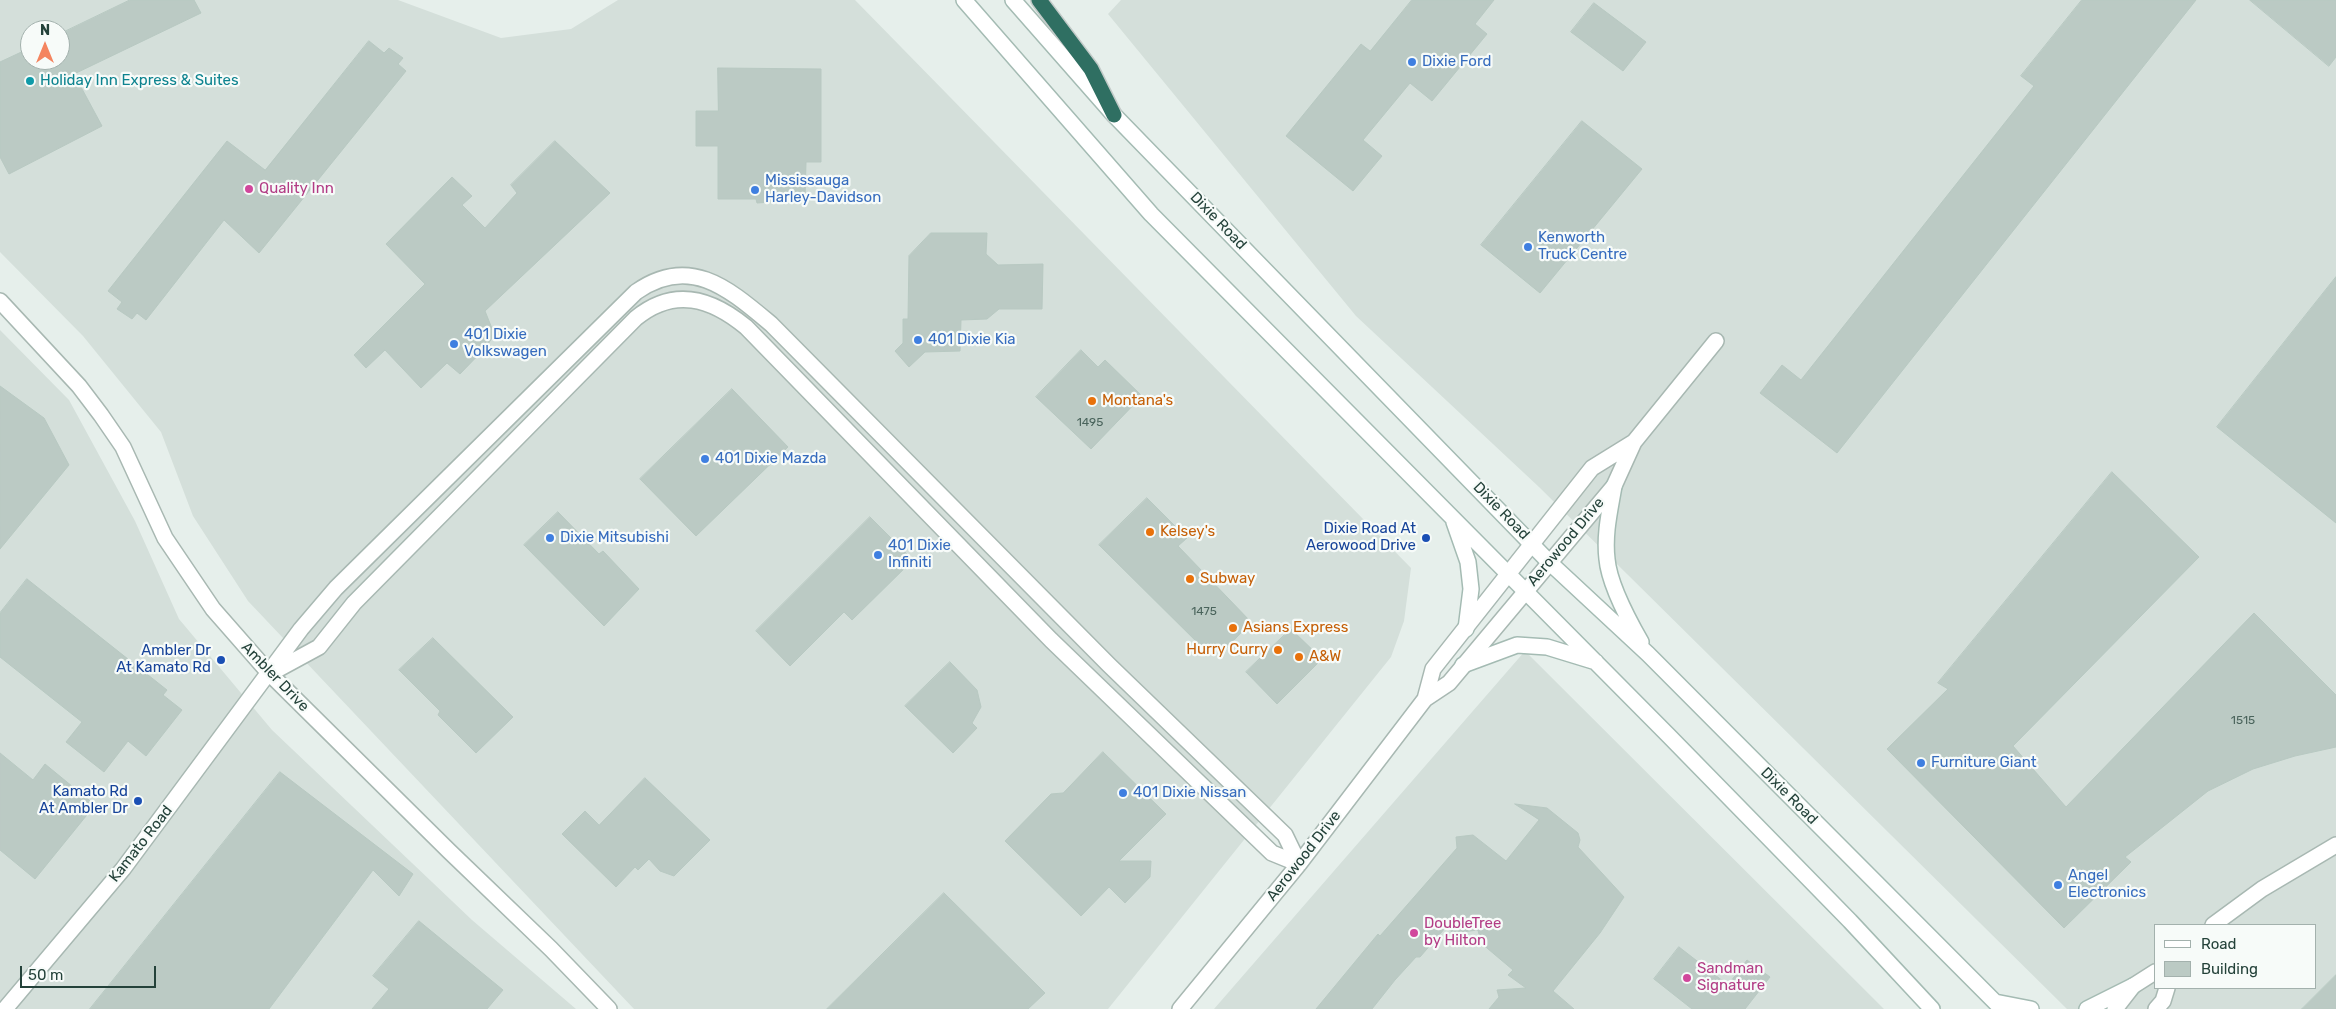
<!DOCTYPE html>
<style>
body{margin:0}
#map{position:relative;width:2336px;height:1009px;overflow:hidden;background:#e6efeb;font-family:Rubik,sans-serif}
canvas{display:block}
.legend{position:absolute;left:2154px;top:924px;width:162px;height:65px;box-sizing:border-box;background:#f7fbf9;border:1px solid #a3b1ad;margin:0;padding:6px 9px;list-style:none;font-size:15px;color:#24423a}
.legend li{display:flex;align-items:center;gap:10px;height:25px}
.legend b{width:25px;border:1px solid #a3b1ad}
.north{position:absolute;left:20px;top:20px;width:50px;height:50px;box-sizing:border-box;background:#f7fbf9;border:1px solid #a3b1ad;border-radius:50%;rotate:0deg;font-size:14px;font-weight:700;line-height:20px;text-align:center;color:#24423a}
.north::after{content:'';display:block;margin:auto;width:18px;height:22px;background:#f4845f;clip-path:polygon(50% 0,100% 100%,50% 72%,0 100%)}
.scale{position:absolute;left:20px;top:966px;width:136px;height:22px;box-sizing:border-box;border:2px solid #24423a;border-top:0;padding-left:6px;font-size:15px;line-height:18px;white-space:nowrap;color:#24423a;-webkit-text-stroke:4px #f7fbf9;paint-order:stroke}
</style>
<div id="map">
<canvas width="2336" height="1009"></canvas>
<ul class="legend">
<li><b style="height:6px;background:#fff"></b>Road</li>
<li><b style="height:14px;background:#bbcac4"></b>Building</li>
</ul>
<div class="north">N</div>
<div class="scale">50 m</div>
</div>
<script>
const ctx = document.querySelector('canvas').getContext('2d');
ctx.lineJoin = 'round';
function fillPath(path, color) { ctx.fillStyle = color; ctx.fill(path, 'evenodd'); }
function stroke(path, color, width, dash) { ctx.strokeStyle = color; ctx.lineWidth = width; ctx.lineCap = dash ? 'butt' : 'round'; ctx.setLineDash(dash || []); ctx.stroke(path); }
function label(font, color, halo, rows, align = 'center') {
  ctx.font = font + ' Rubik,sans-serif'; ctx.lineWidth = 4.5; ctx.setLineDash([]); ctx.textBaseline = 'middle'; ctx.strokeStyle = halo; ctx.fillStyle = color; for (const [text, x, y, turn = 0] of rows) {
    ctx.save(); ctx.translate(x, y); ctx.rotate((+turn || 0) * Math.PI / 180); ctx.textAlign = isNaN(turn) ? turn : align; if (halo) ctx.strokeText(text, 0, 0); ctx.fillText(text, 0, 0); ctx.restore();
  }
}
fillPath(new Path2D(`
 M0 0H398L501 38 571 29 618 0H855L1411 568 1404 621 1391 657 1108 1009H634L248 601 193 516 161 432 83 336 0 252ZM30 30H60V60H30Z
 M1121 0H2336V1009H2067L1539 487 1356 316 1108 14ZM2155 925H2315V988H2155Z
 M0 330 69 400 135 521 179 619 272 730 472 920 576 1009H0Z
 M1525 651 1884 1009H1214Z`), '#d4dfda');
const building = new Path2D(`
 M130 0H194L201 13 74 74 102 126 9 174 0 157V62L30 48V60H60V34Z
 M1412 0H1494L1475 24 1487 34 1432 101 1410 83 1363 140 1382 156 1353 191 1286 136 1361 44 1370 51Z
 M2082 0H2196L1837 453 1760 393 1782 365 1801 380 2034 86 2021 76Z
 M2250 0H2336V57L2329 66Z
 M1594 3 1646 42 1623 71 1571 32Z
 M369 41 384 53 389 48 403 58 398 64 406 71 259 253 224 220 146 320 137 313 132 319 117 309 122 302 108 291 227 141 265 170Z
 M718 68 821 69V162H806L805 198 771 199V202L757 203 756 199H718V146H696V111H718Z
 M1582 121 1642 169 1540 293 1481 245Z
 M555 141 610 193 485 311 493 331 492 338 486 347 460 374 447 363 421 388 385 350 366 368 354 355 425 284 386 244 452 177 472 196 462 205 485 228 517 193 511 185Z
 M931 233H987L986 254 998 265 1043 264 1042 309H999L987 319 961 320 960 351 925 352 909 367 895 351 903 343V319H908L909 256Z
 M2336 277V523L2217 427Z
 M1081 350 1098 367 1105 360 1142 396 1091 449 1036 397Z
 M0 386 44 418 69 465 0 549Z
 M732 389 788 447 696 536 640 479Z
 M2112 472 2199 557 2013 746 2066 807 2254 613 2336 695V747L2295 756 2253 769 2208 791 2125 857 2131 862 2064 928 1887 749 1948 689 1938 683Z
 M1147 498 1187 538 1178 546 1251 622 1222 653 1215 645 1207 652 1099 545Z
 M558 512 599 554 603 551 639 589 604 626 524 545Z
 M870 517 913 560 852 620 844 612 790 666 756 631Z
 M27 579 167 690 163 695 182 710 146 756 128 741 104 772 66 742 82 722 0 657V613Z
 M1291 629 1322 659 1277 704 1246 672Z
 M433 638 513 717 476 753 438 715 440 711 399 670Z
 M950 662 977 690 981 707 972 723 977 728 953 753 905 706Z
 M1103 752 1166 814 1119 861H1151L1150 877 1125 903 1109 887 1081 916 1005 841 1051 794 1063 793Z
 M0 753 33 780 45 764 95 805 35 879 0 850Z
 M280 772 413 874 399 896 373 870 269 1009H90Z
 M645 778 710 840 674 876 660 871 649 859 638 870 635 867 616 887 562 834 585 811 599 825Z
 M1515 804 1547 808 1578 833 1580 840 1578 847 1624 897 1600 933 1553 991 1574 1009H1489L1499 997 1497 990 1526 988 1508 975 1513 970 1481 943 1478 930 1453 933 1446 927 1420 957H1416L1395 980 1372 1009H1316L1378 934 1380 936 1457 848 1456 837 1473 835 1506 861 1539 820Z
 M944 893 1045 993 1028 1009H827Z
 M419 921 503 990 487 1009H372L389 989 373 976Z
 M1679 947 1728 985 1747 960 1770 977 1745 1009H1692L1654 979Z
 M2336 975V1009H2302Z`);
fillPath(building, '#bbcac4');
stroke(building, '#b8c9c2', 1);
const minor = new Path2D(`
 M0 301 79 386 101 415 123 447 165 538 213 609 270 674 449 851 551 949 609 1009
 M273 672 319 647 354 603 636 318C674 287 711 298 746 327L1051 640 1272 853 1299 864
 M1425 699 1433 669 1592 468 1634 442
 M5 1009 123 869 301 629 336 588 636 292C690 254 729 289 771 324L1109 665 1285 835 1299 864
 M1180 1009 1299 864 1425 699 1449 683 1614 486 1634 442 1716 341`);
const tertiary = new Path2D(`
 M2213 925 2262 889 2336 845
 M2115 1009 2133 986 2155 972
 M2156 1009 2163 1001 2167 988`);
const secondary = new Path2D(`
 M964 0 1151 214 1668 735 1850 921 1932 1009
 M1013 0 1114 115 1549 562 1648 654 2002 1009
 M1614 486C1610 510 1604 534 1607 559 1609 583 1629 621 1641 642
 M1454 522 1468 562 1471 589 1466 629
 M1463 665 1517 645 1547 647 1596 662
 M1995 1002 2031 1009
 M2087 1009 2133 986`);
const motorway = new Path2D(`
 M1039 0 1091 69 1114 115`);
stroke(minor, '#a8b8b2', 18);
stroke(tertiary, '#a8b8b2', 18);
stroke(secondary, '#a4bbb3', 18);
stroke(motorway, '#c2cac8', 18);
stroke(minor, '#fff', 15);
stroke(tertiary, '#fff', 15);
stroke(secondary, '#fff', 15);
stroke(motorway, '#2f6f62', 15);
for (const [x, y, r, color] of [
 [1412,62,5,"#3f7fe0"],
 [30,81,5,"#0f9aa8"],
 [249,189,5,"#d1479c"],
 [755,190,5,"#3f7fe0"],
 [1528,247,5,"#3f7fe0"],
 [918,340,5,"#3f7fe0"],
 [454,344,5,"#3f7fe0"],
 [1092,401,5,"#e8710a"],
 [705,459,5,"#3f7fe0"],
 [1150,532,5,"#e8710a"],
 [550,538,5,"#3f7fe0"],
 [1426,538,5,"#1a4fb4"],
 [878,555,5,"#3f7fe0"],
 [1190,579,5,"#e8710a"],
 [1233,628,5,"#e8710a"],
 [1278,650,5,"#e8710a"],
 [1299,657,5,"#e8710a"],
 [221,660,5,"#1a4fb4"],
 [1921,763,5,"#3f7fe0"],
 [1123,793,5,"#3f7fe0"],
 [138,801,5,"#1a4fb4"],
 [2058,885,5,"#3f7fe0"],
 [1414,933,5,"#d1479c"],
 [1687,978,5,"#d1479c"]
]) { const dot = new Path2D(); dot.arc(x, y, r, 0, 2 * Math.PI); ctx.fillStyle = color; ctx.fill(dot); stroke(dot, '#f7fbf9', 2); }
label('12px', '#4a645c', null, [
 ["1495",1090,423],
 ["1475",1204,612],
 ["1515",2243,721]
]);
label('15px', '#366cbe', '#f7fbf9', [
 ["Dixie Ford",1422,62],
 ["Mississauga",765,181],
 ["Harley-Davidson",765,198],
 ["Kenworth",1538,238],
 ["Truck Centre",1538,255],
 ["401 Dixie",464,335],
 ["Volkswagen",464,352],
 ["401 Dixie Kia",928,340],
 ["401 Dixie Mazda",715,459],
 ["Dixie Mitsubishi",560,538],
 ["401 Dixie",888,546],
 ["Infiniti",888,563],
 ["Furniture Giant",1931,763],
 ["401 Dixie Nissan",1133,793],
 ["Angel",2068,876],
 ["Electronics",2068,893]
], 'left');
label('15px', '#0d838f', '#f7fbf9', [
 ["Holiday Inn Express & Suites",40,81]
], 'left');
label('15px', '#b23c85', '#f7fbf9', [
 ["Quality Inn",259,189],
 ["DoubleTree",1424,924],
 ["by Hilton",1424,941],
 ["Sandman",1697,969],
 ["Signature",1697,986]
], 'left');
label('15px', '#24423a', '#f7fbf9', [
 ["Dixie Road",1218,221,46],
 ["Dixie Road",1501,511,46],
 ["Aerowood Drive",1566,542,-50],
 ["Ambler Drive",275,677,46],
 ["Dixie Road",1789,796,45],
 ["Kamato Road",141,844,-52],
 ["Aerowood Drive",1304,856,-52]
]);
label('15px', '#c56008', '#f7fbf9', [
 ["Montana's",1102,401],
 ["Kelsey's",1160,532],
 ["Subway",1200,579],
 ["Asians Express",1243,628],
 ["Hurry Curry",1268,650,"right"],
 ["A&W",1309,657]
], 'left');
label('15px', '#164399', '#f7fbf9', [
 ["Dixie Road At",1416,529],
 ["Aerowood Drive",1416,546],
 ["Ambler Dr",211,651],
 ["At Kamato Rd",211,668],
 ["Kamato Rd",128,792],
 ["At Ambler Dr",128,809]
], 'right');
</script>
